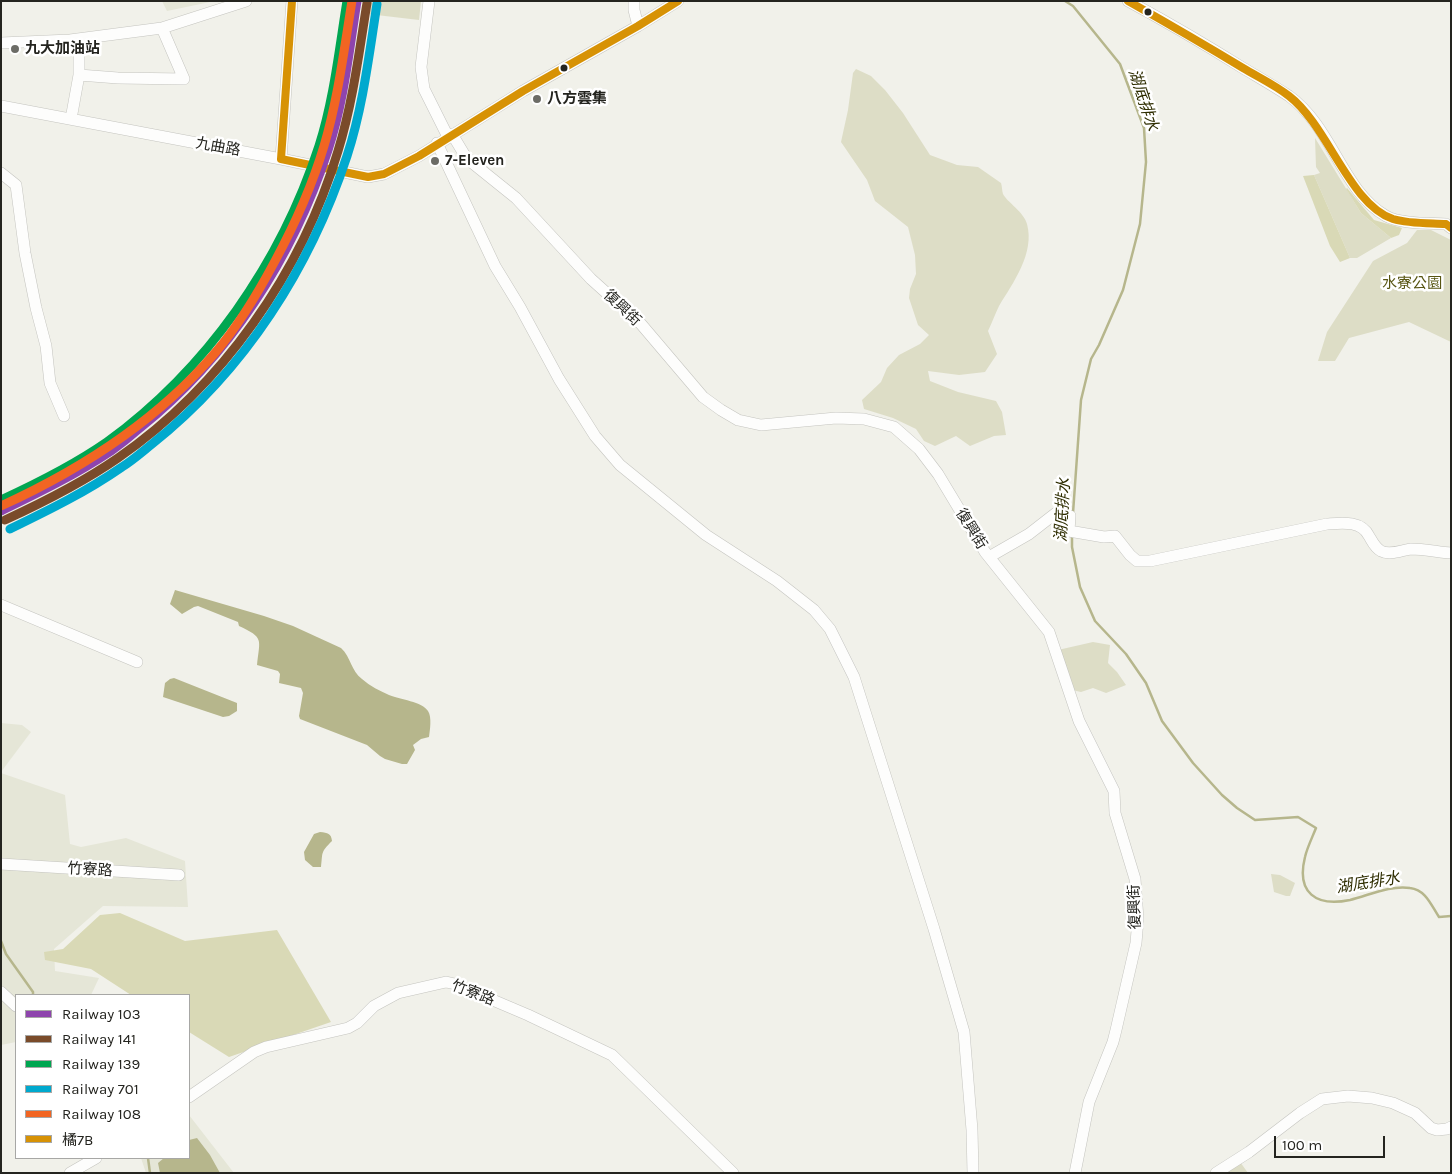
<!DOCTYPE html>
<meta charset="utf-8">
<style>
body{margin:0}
#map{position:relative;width:1452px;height:1174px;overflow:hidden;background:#f1f1ea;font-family:Karla,"Noto Sans TC",sans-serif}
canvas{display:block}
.frame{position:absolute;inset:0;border:2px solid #24241f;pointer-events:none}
.legend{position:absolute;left:15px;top:994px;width:175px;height:165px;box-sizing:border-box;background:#fff;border:1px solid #a7a7a5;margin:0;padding:6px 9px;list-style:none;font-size:15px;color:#24241f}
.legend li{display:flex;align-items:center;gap:10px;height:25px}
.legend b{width:25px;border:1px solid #a7a7a5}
.scale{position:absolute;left:1274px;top:1136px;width:111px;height:22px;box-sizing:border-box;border:2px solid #24241f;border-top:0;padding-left:6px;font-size:15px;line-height:18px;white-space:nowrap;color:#24241f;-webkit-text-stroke:4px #fff;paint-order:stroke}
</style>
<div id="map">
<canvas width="1452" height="1174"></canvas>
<div class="frame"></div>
<ul class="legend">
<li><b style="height:6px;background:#8e44ad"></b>Railway 103</li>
<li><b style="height:6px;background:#7a4b2a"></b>Railway 141</li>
<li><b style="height:6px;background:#00a651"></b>Railway 139</li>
<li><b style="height:6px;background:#00a9ce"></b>Railway 701</li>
<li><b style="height:6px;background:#f26522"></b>Railway 108</li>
<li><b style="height:6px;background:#d79205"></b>橘7B</li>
</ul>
<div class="scale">100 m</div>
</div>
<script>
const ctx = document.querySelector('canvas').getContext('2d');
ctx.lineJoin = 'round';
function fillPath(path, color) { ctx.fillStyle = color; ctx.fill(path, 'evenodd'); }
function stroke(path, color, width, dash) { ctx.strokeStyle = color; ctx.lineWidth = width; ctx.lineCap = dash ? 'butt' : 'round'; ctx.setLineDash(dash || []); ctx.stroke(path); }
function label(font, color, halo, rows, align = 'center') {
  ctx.font = font + ' Karla,"Noto Sans TC",sans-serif'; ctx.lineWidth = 5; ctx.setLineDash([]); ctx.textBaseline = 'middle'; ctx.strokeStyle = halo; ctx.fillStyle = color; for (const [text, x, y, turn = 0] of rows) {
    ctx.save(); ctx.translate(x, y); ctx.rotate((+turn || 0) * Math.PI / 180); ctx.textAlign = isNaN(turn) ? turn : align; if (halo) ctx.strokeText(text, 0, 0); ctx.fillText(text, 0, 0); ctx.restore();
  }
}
fillPath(new Path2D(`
 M162 1H215L167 11Z
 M1 723 22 725 31 732 1 772Z
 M1 773 65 795 70 844 81 847 126 838 185 861 188 907 103 906 54 949 55 971 99 978 91 995H16V1042L1 1045Z
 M189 1115 234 1173H146L141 1158H189Z`), '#e5e6d7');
fillPath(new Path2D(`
 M371 1H421L419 20 368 14Z
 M856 69 871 76 885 90 903 113 930 155 957 165 978 167 1001 183C1002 186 1002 191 1003 194 1007 202 1024 212 1027 224 1035 253 1013 283 999 306 995 314 992 323 988 331L997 354 985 372 959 375 928 371 930 381 958 392 996 401 1002 412 1006 435 994 436 970 446 956 436 935 446 924 441 916 429 893 418 864 409 862 400 881 382 887 368 899 355 920 344 929 335 918 325 909 298 910 289 916 274 915 255 908 227 875 201 867 180 841 142 848 110 853 73Z
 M1315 138 1361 213 1391 238 1357 258H1350L1314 175 1320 173 1316 167Z
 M1417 230H1431L1451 240V342L1409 322 1349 338 1335 361H1318L1327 332 1373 261 1407 243Z
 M1093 642 1110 645 1108 663 1117 672 1126 685 1106 693 1093 688 1081 692 1072 690 1058 650Z
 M1271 874 1280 875 1295 883 1290 896H1286L1274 892Z
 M1238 1159 1248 1173H1212Z`), '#ddddc6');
fillPath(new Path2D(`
 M1314 175 1350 258 1340 262 1330 246 1303 176Z
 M1347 188 1374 220 1402 228 1399 235 1391 238 1361 213 1346 189Z
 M120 913 185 941 277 930 331 1022 229 1057 189 1032V995H131L91 969 45 960 44 952 63 949 100 915Z`), '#d9d9b6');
fillPath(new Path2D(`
 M175 590 264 616 293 626 341 648C351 657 351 671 362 679 370 686 380 691 389 695 399 699 423 702 428 711 432 717 430 730 429 737L421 739 413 745 415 750 407 764H402L385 759 380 756 367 745 300 719 299 716 303 693 301 688 279 683 280 674 278 671 257 665C260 638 264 638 239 626L238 622 198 606 194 607 182 614 170 604Z
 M174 678 237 703V711L229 716 223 717 163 697 165 683 170 679Z
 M320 832C328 833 331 833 332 841 320 853 323 852 321 867H313L305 860 304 852 314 834Z
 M197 1138 210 1155 220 1173H160L158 1163 164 1158H189V1140Z`), '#b6b68c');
stroke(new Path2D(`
 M1065 1 1073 6 1120 64 1144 128 1146 162 1140 224 1123 290 1099 345 1091 359 1081 400 1073 513
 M1072 536V547L1080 587 1095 621 1126 654 1146 683 1162 721 1193 763 1222 795 1237 808 1255 820 1298 817 1316 828C1312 838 1307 848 1305 857 1296 893 1316 907 1350 900 1370 895 1390 885 1410 888 1426 890 1431 905 1439 917L1451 916
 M1 941 6 954 33 992V995
 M148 1158 150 1173`), '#b6b68c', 2.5);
const minor = new Path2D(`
 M429 1 421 67 424 89 448 137
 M634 1V10L638 26
 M1128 1C1167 22 1206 45 1243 68 1258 77 1274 86 1289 96 1333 128 1342 191 1386 216 1400 224 1429 223 1446 224L1451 228
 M1 43 70 40 162 28 246 1
 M79 75 118 78 184 79 162 28
 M1 106 281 159 368 177 384 174 419 156 523 91 638 26 678 1
 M71 119 79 75V39
 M452 134 464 154 470 161 516 198 591 279 641 324 703 397 721 410 738 420 761 425 836 418 864 419 894 427 919 449 938 474 985 552 1049 632 1079 721 1114 791 1115 813 1135 879 1138 919 1136 943 1116 1030 1113 1042 1089 1102 1075 1173
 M437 143 495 266 520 307 559 379 595 436 620 465 706 535 777 581 814 610 830 629 854 677 934 929 964 1032 972 1130 973 1173
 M281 159 292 1
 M1 173 16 185 25 253 36 308 46 346 50 383 64 416
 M989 557 1029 534 1056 513 1070 516 1069 531 1104 537 1115 536 1130 555 1137 561H1150L1327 524C1341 523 1361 520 1369 536 1372 541 1375 548 1381 551 1390 556 1402 550 1411 549 1424 549 1438 552 1451 553
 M1 605 137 662
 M1 864 179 875
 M1 992 16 1006
 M189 1097 254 1052 266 1047 348 1028 357 1023 374 1006 398 993 446 982 455 984 528 1015 612 1055 733 1173
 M70 1173 96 1158
 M1216 1173 1249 1152 1300 1113 1322 1099 1348 1096 1372 1098 1393 1103 1415 1113 1431 1128 1437 1130 1447 1129 1451 1127`);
stroke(minor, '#c4c4bf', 12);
stroke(minor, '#fdfdfc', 11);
stroke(new Path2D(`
 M292 1 281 159 368 177 384 174 419 156 523 91 638 26 678 1
 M1128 1C1167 23 1205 45 1243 68 1258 77 1275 85 1289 96 1328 126 1350 205 1393 219 1410 224 1429 223 1446 224L1451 228`), '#d79205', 8);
stroke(new Path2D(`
 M1 511C40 492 75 475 111 451 121 444 131 436 140 428 229 357 293 257 328 150 344 102 349 51 357 1`), '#8e44ad', 9);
stroke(new Path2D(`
 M5 520C44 502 82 483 118 458 222 386 302 272 338 151 353 102 359 52 367 3`), '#7a4b2a', 9);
stroke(new Path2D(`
 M1 500C38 483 74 465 107 442 207 369 281 263 319 146 334 99 339 50 347 1`), '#00a651', 9);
stroke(new Path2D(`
 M10 529C49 510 86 492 122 467 133 460 142 452 152 444 245 370 310 268 347 156 363 107 369 55 377 4`), '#00a9ce', 9);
stroke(new Path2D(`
 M1 506C82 469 157 421 215 353 239 325 258 293 275 261 295 224 312 186 324 146 338 99 344 50 352 1`), '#f26522', 9);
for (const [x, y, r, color] of [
 [1148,12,4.5,"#24241f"],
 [15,49,5,"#6c6c66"],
 [564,68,4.5,"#24241f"],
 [537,99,5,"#6c6c66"],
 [435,161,5,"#6c6c66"]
]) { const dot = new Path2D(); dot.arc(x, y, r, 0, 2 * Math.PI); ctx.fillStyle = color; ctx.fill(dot); stroke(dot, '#fff', 2); }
label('bold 15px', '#24241f', '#fff', [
 ["九大加油站",25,49],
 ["八方雲集",547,99],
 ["7-Eleven",445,161]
], 'left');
label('15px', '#24241f', '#fff', [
 ["九曲路",218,147,10],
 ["復興街",622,308,43],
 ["復興街",971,529,58],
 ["竹寮路",90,870,3],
 ["復興街",1135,907,-92],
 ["竹寮路",473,993,21]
]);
label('15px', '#585613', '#fff', [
 ["水寮公園",1412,284]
]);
label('italic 16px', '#2e2d00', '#fff', [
 ["湖底排水",1143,100,72],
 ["湖底排水",1063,510,-87],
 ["湖底排水",1368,883,-9]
]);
</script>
